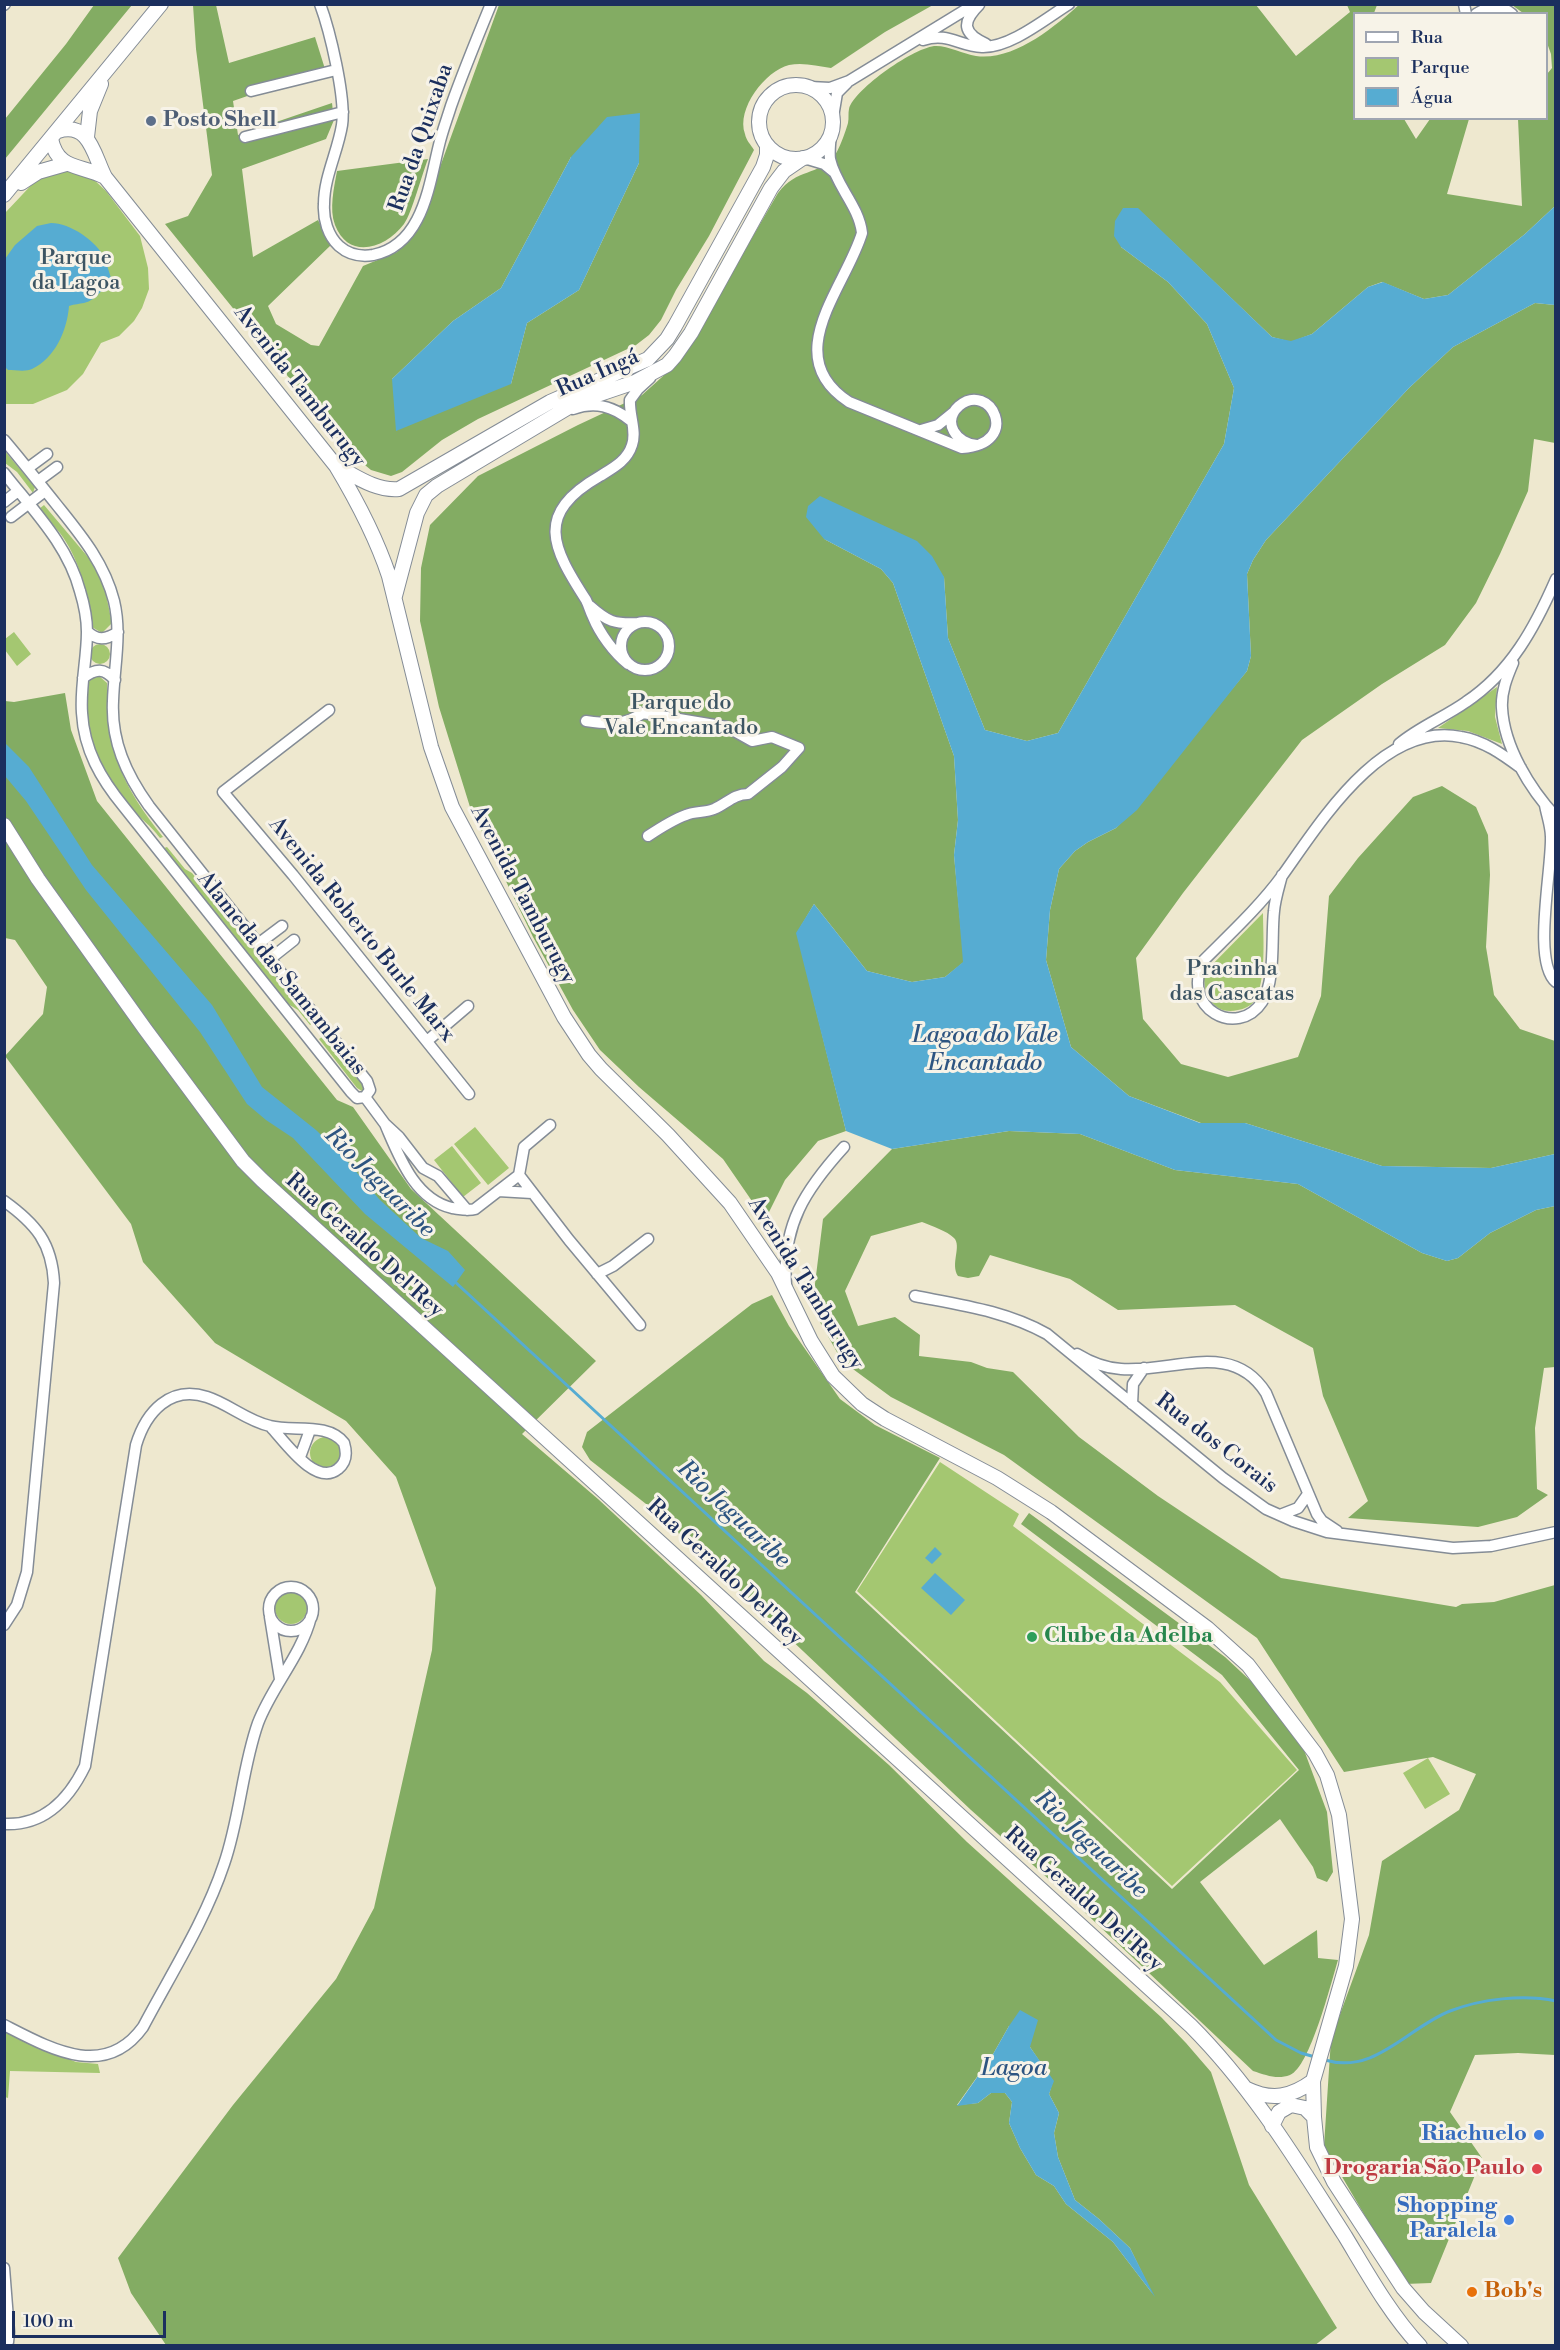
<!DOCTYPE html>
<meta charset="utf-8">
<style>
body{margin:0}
#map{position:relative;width:1560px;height:2350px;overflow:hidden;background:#eee8cf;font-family:"Libre Bodoni",serif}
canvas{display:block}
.frame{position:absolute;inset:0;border:6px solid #1b2f5e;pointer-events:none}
.legend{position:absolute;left:1353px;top:12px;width:195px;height:108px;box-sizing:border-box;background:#f7f3e8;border:2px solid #9fa5b1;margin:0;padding:8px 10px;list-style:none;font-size:18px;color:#1b2f5e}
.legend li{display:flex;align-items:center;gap:12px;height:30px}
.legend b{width:30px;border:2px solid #9fa5b1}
.scale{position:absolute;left:12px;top:2311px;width:154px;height:27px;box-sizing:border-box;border:3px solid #1b2f5e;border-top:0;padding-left:8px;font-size:18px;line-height:21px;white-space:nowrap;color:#1b2f5e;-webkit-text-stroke:4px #f7f3e8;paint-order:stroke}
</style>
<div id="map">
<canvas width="1560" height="2350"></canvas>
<div class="frame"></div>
<ul class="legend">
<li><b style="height:8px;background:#fff"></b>Rua</li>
<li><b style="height:16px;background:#a4c771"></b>Parque</li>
<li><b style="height:16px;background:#56acd2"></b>Água</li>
</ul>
<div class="scale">100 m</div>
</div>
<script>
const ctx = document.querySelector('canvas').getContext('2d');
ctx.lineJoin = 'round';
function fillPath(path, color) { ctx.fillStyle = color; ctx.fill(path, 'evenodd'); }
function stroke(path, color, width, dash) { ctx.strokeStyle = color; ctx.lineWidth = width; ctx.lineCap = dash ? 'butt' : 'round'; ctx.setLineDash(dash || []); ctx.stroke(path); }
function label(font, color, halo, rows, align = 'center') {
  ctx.font = font + ' "Libre Bodoni",serif'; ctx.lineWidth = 6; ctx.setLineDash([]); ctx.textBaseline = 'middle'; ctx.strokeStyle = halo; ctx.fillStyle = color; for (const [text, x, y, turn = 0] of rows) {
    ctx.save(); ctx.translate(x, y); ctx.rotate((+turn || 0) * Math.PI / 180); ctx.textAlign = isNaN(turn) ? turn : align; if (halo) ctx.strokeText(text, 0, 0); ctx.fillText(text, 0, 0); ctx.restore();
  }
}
fillPath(new Path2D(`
 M66 170 91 177 106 191 140 236 148 268 149 289 142 308 134 321 119 336 101 343 83 374 67 390 33 404H5V213L38 178Z
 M4 450 35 487 33 493 17 472 5 463Z
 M44 505 93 563 104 585 112 623 102 633 92 627C87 598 82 567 66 542 59 530 48 520 39 509Z
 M14 632 31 654 17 666 5 650V639Z
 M90 654a10 10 0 1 1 20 0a10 10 0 1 1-20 0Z
 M99 676 107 683C107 751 121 784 163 837L160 838C150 825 146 823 134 812 129 808 125 800 120 794 97 762 88 741 87 701 87 689 85 678 99 676Z
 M1497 687 1495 717 1502 744 1468 731 1438 728Z
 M167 847 185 869 192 873 313 1023 310 1025 298 1010 288 1004 164 848Z
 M1263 913C1263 935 1267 983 1254 1001 1251 1006 1244 1009 1238 1010 1214 1016 1203 995 1204 973Z
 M322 1037C334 1052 365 1070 365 1090L362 1091 357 1088 319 1039Z
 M475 1127 509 1168 488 1185 454 1144Z
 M452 1146 481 1183 463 1197 434 1160Z
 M310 1453a16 16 0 1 1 32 0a16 16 0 1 1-32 0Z
 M940 1462 1019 1514 1013 1526 1220 1682 1297 1770 1172 1886 857 1591Z
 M275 1608a16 16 0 1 1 32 0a16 16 0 1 1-32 0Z
 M1428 1758 1450 1794 1425 1809 1403 1773Z
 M4 2032 76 2062 98 2064 100 2073 10 2071 8 2098 5 2097Z`), '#a4c771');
fillPath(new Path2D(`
 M1080 4 1256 5 1296 56 1350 12 1347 5H1377L1374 13 1354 14V118L1404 119 1416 139 1430 119H1469L1447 194 1522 206 1518 119 1546 118 1547 74 1552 68 1551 54 1547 43 1546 14 1523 13 1512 5H1555V206L1525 234 1448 295 1424 299 1382 282 1368 287 1312 334 1291 342 1272 337 1138 209 1121 247 1168 282 1207 324 1234 388 1224 444 1058 733 1027 741 985 730 948 638 944 577 824 539 881 569 893 583 954 756 958 820 954 855 964 962 945 977 912 982 867 971 814 904 797 933 846 1131 818 1141 785 1180 765 1220 723 1159 639 1087 600 1050 573 1010 533 937 470 807 439 707 420 621 421 568 430 525 478 476 578 425 642 395 681 360 778 193C797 168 818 176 834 156 839 151 846 130 848 123 849 118 848 113 849 109 854 89 916 46 936 46 949 46 963 54 976 56 1014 61 1053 28 1080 4Z
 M94 5H132L5 159V119L66 44Z
 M193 5H216L229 63 315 37 325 69 233 101 238 135 332 103 334 120 326 139 242 169 253 257 318 220 331 245 268 306 276 324 311 345 319 346 363 266 397 252 417 230 499 5H933L885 32 831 68C817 66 803 62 789 65 765 71 736 109 745 134 746 140 751 145 754 150L709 236 676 290 661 320 649 335 636 345 478 419 442 440 402 472 391 476 371 470 349 452 165 224 188 216 212 175 196 49ZM571 157 639 163 579 290 527 323 511 384 392 379 453 321 501 288Z
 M428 159C422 174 412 213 404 224 386 248 349 261 335 225 329 209 334 188 337 171Z
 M1535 303 1555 305V443L1534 439 1528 491 1500 554 1476 603 1445 645 1382 684 1302 740 1183 893 1136 958 1143 1019 1181 1064 1228 1077 1298 1057 1321 996 1329 896 1358 858 1413 797 1442 786 1476 807 1488 835 1490 875 1486 947 1494 995 1520 1029 1555 1041V1154L1491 1168 1382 1166 1245 1123H1201L1129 1096 1071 1047 1046 960 1050 910 1059 869 1075 851 1088 842 1116 828 1247 671 1251 656 1247 574 1253 560 1266 540 1409 388 1453 347Z
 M65 693 71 730 97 801 337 1100 353 1107 411 1189 596 1361 522 1434 598 1499 701 1595 764 1661 807 1693 889 1765 967 1842 1161 2017 1186 2043 1211 2072 1249 2185 1337 2328 1314 2346 166 2345 131 2293 118 2258 233 2105 336 1979 374 1908 432 1650 436 1588 396 1477 346 1421 215 1343 143 1262 131 1224 5 1056 43 1014 47 987 15 940 5 938V701L14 702ZM1009 2026 1030 2047 1053 2081 1049 2094 1059 2113 1054 2133 1058 2157 1075 2200 1099 2219 1130 2248 1152 2293 1113 2242 1066 2204 1054 2186 1036 2175 1020 2148 1009 2123 1012 2102 1005 2093H991L978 2103 957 2105 992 2056Z
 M1009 1131 1080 1134 1175 1170 1298 1184 1422 1253 1447 1261 1458 1258 1490 1233 1536 1210 1555 1206V1367L1544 1368 1535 1428 1537 1489 1548 1495 1517 1517 1478 1527 1348 1518 1368 1501 1323 1396 1313 1348 1235 1305 1118 1310 1070 1279 990 1255 979 1276 968 1278 958 1276C950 1264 962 1246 954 1238 947 1231 932 1226 922 1222L871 1236 845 1291 858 1326 895 1317 920 1335 919 1356 971 1362 987 1368 1013 1372 1079 1437 1158 1496 1281 1578 1456 1607 1462 1604 1494 1602 1555 1585V2055L1518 2053 1475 2055 1450 2112 1482 2158 1431 2283 1405 2284 1324 2146 1331 2039 1369 1935 1382 1861 1459 1810 1476 1774 1433 1757 1344 1772 1257 1638 1004 1455 891 1397 842 1361 812 1308 823 1219 892 1149Z
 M772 1295 789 1326 840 1399 875 1425 940 1458 855 1592 1172 1889 1299 1770 1222 1675 1021 1524 1029 1513 1225 1657 1255 1685 1304 1750 1327 1812 1333 1872 1327 1882 1317 1878 1313 1867 1280 1819 1200 1882 1264 1965 1317 1930 1318 1958 1338 1960C1331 1983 1310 2067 1290 2075 1277 2080 1266 2075 1253 2071L1061 1890 971 1810 655 1511 590 1460 582 1447 587 1432 752 1304Z`), '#83ac63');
fillPath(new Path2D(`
 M640 113 639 163 579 290 527 323 511 384 396 431 392 379 453 321 501 288 571 157 607 117Z
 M1555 206V305L1535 303 1453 347 1409 388 1266 540 1253 560 1247 574 1251 656 1247 671 1137 810 1116 828 1088 842 1075 851 1059 869 1050 910 1046 960 1071 1047 1129 1096 1200 1123H1245L1382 1166 1491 1168 1555 1154V1206L1536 1210 1490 1233 1458 1258 1447 1261 1422 1253 1298 1184 1175 1170 1080 1134 1009 1131 892 1149 846 1131 796 933 814 904 867 971 912 982 945 977 963 962 954 855 958 820 954 756 893 583 881 569 824 539 806 517 808 506 820 496 917 541 932 556 944 577 948 638 985 730 1027 741 1058 733 1224 444 1234 388 1207 324 1168 282 1121 247 1114 236 1115 221 1123 208H1138L1272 337 1291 341 1312 334 1368 287 1383 282 1424 299 1448 295 1525 234Z
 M51 223C70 223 97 241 105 259 107 265 109 272 111 278 104 287 97 300 84 303 79 304 75 304 69 306 67 331 55 358 32 369 26 372 15 370 8 370L4 366 5 259 15 245 37 226Z
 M5 743 29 767 92 865 212 1005 262 1087 316 1130 343 1156 379 1199 421 1238 448 1251 465 1270 453 1287 365 1214 293 1138 266 1120 247 1104 200 1032 86 890 26 801 5 776Z
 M935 1547 942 1554 932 1564 925 1558Z
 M935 1573 965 1600 951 1615 921 1588Z
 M1020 2010 1038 2020 1030 2047 1054 2081 1049 2094 1059 2113 1054 2133 1058 2157 1075 2200 1099 2219 1130 2248 1155 2297 1113 2242 1066 2204 1054 2186 1036 2175 1020 2148 1009 2123 1012 2102 1005 2093H991L978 2103 957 2106 992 2056 1009 2026Z`), '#56acd2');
stroke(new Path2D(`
 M453 1280 1276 2040 1301 2053 1315 2057
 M1325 2060C1375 2075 1407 2028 1450 2011 1481 1999 1523 1994 1556 2001`), '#56acd2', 3);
const street = new Path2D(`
 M320 4C330 31 346 98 342 125 338 151 324 177 324 204 323 219 328 236 339 246 348 254 360 257 373 255 423 245 429 185 439 145 442 132 447 119 451 106 463 72 477 38 491 4
 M1464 4 1466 14
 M4 5 5 4
 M979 5C962 22 962 33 986 44
 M1476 14C1489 6 1500 4 1512 14
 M923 40C948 32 959 46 982 47 1010 48 1045 19 1069 4
 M810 87 830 88 849 81 975 4
 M251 91 336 70
 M833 117 837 93 847 83
 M831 135C830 143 829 151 830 159 836 186 859 206 862 233 846 287 778 356 849 402L962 448C1023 444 990 380 959 406 941 422 957 444 977 445
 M245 137 343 112
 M804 158 824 164 835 173
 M573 409C595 401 613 406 631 421
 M921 430 938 425 954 412
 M4 440C22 461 39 483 56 504 80 534 104 562 114 601 122 634 114 667 113 701 111 741 126 774 149 806L367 1081 370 1090 365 1097 357 1098 351 1092 124 807C101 779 84 750 82 713 80 686 87 659 87 632 87 618 84 604 80 591 68 545 33 510 4 473
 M28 468 47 454
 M38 481 57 467
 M4 502 18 491
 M11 517 45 491
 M590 606C608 622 614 624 638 623
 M621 646a24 24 0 1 1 48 0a24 24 0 1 1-48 0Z
 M87 631C97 641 106 640 118 632
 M1513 663C1507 677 1501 692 1502 708 1504 747 1530 789 1556 817
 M628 664C614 653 600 634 593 617 590 611 589 606 586 600 552 547 534 514 600 476 613 468 627 461 632 445 637 431 629 415 630 400L638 389 650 378
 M83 678C96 668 104 668 115 680
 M329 710 223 792 293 875 469 1094
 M586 721C607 724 624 726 643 713L727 727 752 741 772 737 799 748 782 767 748 794C734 794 726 804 714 809 705 813 694 811 686 815 672 820 660 828 648 836
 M1399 744C1419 727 1445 717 1466 702 1511 672 1535 627 1556 579
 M1545 805C1547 816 1551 826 1551 837 1552 870 1532 962 1556 982
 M1282 875C1279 887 1275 899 1274 911 1271 936 1276 981 1262 1002 1238 1039 1179 1009 1204 960 1231 933 1260 906 1282 876 1320 823 1382 721 1461 737 1484 741 1502 754 1521 768
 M258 944 282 926
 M270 959 294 940
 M427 1041 468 1006
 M365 1097 385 1124 399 1137 423 1168 438 1176 467 1210
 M385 1124C399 1156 414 1199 452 1208 460 1209 468 1211 475 1209L519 1175 524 1147 550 1125
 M519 1175 569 1240 640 1325
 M498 1191 532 1193
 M4 1201C36 1224 52 1243 54 1283L27 1572 17 1605 4 1625
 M597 1274 613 1266 648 1239
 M786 1285C782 1225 805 1190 844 1147
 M915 1296C961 1305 1006 1311 1047 1334L1223 1478 1266 1509 1293 1521 1327 1532 1453 1548 1491 1546 1556 1532
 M1077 1354C1090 1362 1105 1368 1121 1369 1173 1373 1232 1339 1266 1393L1317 1514 1322 1521 1337 1531
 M1132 1404 1133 1384 1144 1368
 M300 1457 310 1430
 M1280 1515 1298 1508 1308 1494
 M269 1609a22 22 0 1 1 44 0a22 22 0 1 1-44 0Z
 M270 1617 280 1679
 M4 1824C44 1826 69 1799 85 1766L136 1445C146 1412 170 1385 207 1397 229 1404 247 1421 270 1426 293 1432 328 1422 344 1443 347 1453 347 1462 338 1469 316 1487 285 1442 271 1427
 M4 2025C51 2049 105 2080 143 2027 171 1974 205 1921 224 1864 240 1818 242 1768 258 1723 272 1686 301 1656 311 1617
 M4 2268 9 2332 8 2342 4 2344`);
const secondary = new Path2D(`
 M759 122a37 37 0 1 1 74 0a37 37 0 1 1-74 0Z
 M58 131C90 121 94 156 105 177L336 466C357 501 376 537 389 576L431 747 452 807 564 1017 589 1055 601 1069 668 1135 730 1203 778 1273 811 1341 833 1376 862 1404 885 1419 997 1478 1051 1512 1207 1628 1248 1665 1315 1753 1327 1775 1339 1815 1352 1919 1346 1966 1313 2081 1314 2117 1317 2147 1334 2182 1403 2288 1424 2312 1461 2346
 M87 137 90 111 101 84
 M51 139C58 171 80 164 105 177
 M21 183 38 172 66 164
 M4 195 161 4
 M338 467C357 477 376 491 399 489L550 402 648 359 667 339 675 326 763 167 767 155V145
 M395 596 417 513 426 495 437 486 579 401 635 382 667 365 675 356 691 333 771 188 784 171 803 158
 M4 825 38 879 145 1029 243 1161 262 1180 1191 2026C1253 2088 1298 2163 1345 2236 1368 2274 1390 2314 1420 2346
 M1247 2089C1272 2101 1291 2097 1313 2081
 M1272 2126 1279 2112 1291 2105 1305 2108 1314 2117`);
stroke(street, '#848c96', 13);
stroke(secondary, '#848c96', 16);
stroke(street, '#fff', 10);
stroke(secondary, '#fff', 14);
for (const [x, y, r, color] of [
 [151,121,6,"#5c6f8a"],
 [1032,1637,6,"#2e9e5b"],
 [1539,2135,6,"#3f7fe0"],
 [1537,2169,6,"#e0444e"],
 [1509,2220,6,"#3f7fe0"],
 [1472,2292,6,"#e8710a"]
]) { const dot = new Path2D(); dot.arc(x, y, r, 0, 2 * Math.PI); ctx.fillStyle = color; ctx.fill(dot); stroke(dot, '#f7f3e8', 2); }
label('bold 22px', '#4e5e75', '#f7f3e8', [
 ["Posto Shell",163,121]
], 'left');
label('22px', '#1b2f5e', '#f7f3e8', [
 ["Rua da Quixaba",422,138,-71],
 ["Rua Ingá",598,374,-24],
 ["Avenida Tamburugy",299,387,52],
 ["Avenida Tamburugy",522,895,62],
 ["Avenida Roberto Burle Marx",361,930,51],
 ["Alameda das Samambaias",281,974,51],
 ["Rua Geraldo Del'Rey",364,1246,42],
 ["Avenida Tamburugy",805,1284,58],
 ["Rua dos Corais",1216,1444,38],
 ["Rua Geraldo Del'Rey",724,1573,43],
 ["Rua Geraldo Del'Rey",1083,1900,42]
]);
label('22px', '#3d5563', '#f7f3e8', [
 ["Parque",76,259],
 ["da Lagoa",76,284],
 ["Parque do",681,704],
 ["Vale Encantado",681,729],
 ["Pracinha",1232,970],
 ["das Cascatas",1232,995]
]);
label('bold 22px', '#27864d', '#f7f3e8', [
 ["Clube da Adelba",1044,1637]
], 'left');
label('bold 22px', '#366cbe', '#f7f3e8', [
 ["Riachuelo",1527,2135],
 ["Shopping",1497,2207],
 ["Paralela",1497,2232]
], 'right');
label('bold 22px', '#be3a42', '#f7f3e8', [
 ["Drogaria São Paulo",1525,2169]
], 'right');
label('bold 22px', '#c56008', '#f7f3e8', [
 ["Bob's",1484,2292]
], 'left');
label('italic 24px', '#2d5481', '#f7f3e8', [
 ["Lagoa do Vale",985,1036],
 ["Encantado",985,1064],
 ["Rio Jaguaribe",379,1183,45],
 ["Rio Jaguaribe",733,1515,43],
 ["Rio Jaguaribe",1090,1845,43],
 ["Lagoa",1014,2069]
]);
</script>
